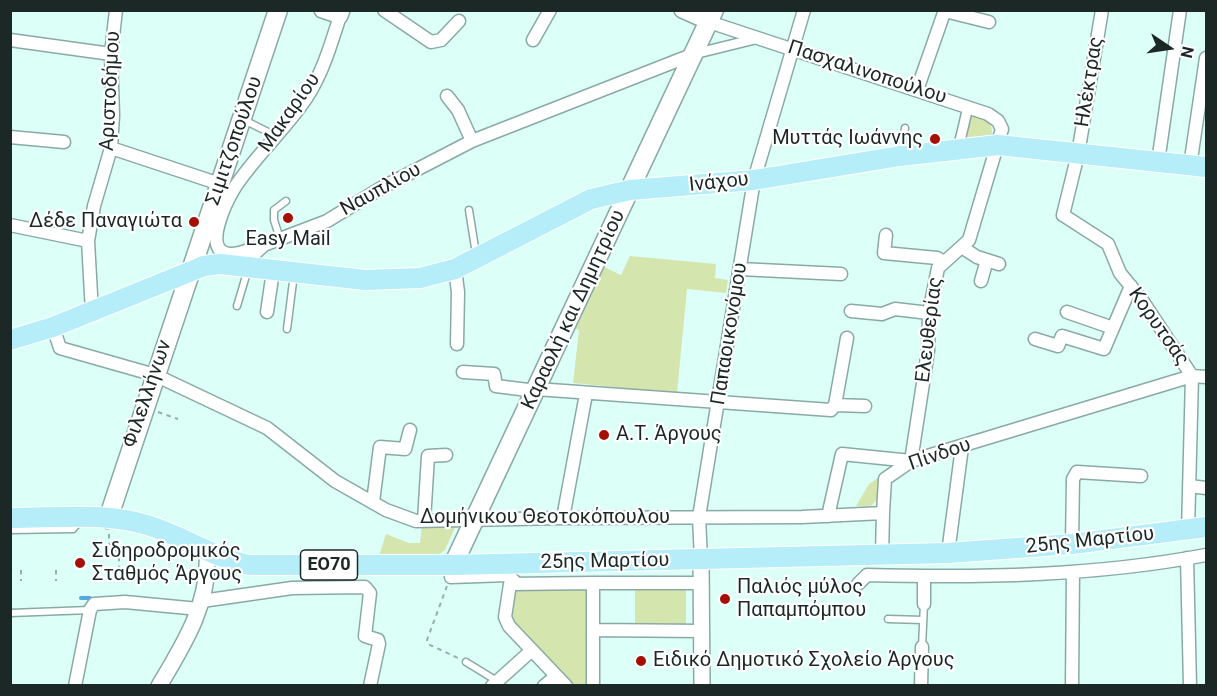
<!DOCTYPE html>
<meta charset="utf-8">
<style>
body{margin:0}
#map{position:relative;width:1217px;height:696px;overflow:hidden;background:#dcfff8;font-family:Roboto,sans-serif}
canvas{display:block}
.frame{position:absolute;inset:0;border:12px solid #1b2826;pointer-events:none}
.north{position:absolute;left:1139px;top:18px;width:60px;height:60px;-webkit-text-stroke:4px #fff;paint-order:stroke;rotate:103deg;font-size:16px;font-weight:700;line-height:24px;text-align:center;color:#1b2826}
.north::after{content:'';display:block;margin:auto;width:21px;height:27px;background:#1b2826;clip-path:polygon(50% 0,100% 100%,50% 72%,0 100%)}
</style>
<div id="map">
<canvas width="1217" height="696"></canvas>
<div class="frame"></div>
<div class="north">N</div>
</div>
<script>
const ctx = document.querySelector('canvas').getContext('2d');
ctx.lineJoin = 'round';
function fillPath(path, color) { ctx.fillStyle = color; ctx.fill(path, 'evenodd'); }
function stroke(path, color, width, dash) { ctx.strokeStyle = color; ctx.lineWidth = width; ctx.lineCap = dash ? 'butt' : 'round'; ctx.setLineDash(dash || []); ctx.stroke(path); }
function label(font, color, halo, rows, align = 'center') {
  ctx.font = font + ' Roboto,sans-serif'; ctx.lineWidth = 4.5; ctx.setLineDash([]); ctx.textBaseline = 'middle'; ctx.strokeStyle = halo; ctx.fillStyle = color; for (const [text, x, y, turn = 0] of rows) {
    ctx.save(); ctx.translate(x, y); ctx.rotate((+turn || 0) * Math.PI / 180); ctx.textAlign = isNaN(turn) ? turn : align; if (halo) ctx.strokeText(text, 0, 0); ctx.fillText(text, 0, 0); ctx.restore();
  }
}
fillPath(new Path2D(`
 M970 111C985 118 994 121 992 139L961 145Z
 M630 256 716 264 715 278 728 280 726 293 687 289 677 393 573 383 579 330 571 327 600 265 621 275Z
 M878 478 877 499 871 506H856L869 484Z
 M457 523 445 550 438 555 379 556 386 534 409 543H420L422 525Z
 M635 587H686V626H635Z
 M513 588H589V685H572L533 648 509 617Z`), '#d4e5ad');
stroke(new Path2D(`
 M81 598H90`), '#53a8e6', 4);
const service = new Path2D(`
 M244 120 276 136
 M901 152 905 128
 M469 210 476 254
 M280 239 274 220V210L286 201
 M237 306 248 269
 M287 329 294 274
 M10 530 73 529 79 522
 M10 613 90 610
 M888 619 923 620
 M922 647 924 604
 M466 662 497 681`);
const pedestrian = new Path2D(`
 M694 54 759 38
 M958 149 968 107`);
const minor = new Path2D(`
 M384 10 431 42 441 40 459 21
 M1102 10 1078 154 1063 215 1108 244 1120 273 1142 300 1192 376 1188 531
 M945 11 989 22
 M709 22 988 114 998 121 1002 129 969 240 938 268 929 313 928 351 911 461 842 454 828 516
 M10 40 111 54
 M533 40 550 10
 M917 90 945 10
 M447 96 458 110 472 141
 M10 137 64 142
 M111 148 220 184
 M1158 162 1180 10
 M1190 166 1206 58
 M10 225 88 241
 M886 235 884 253 937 258 944 262
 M260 246C250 249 239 255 229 254 201 251 227 200 235 187 256 155 286 129 307 97 323 72 331 44 340 16
 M963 248 977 257 999 264
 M248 268 252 256 264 245 327 221 383 187 472 141 694 54
 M455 269 458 292 457 344
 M740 269 841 274
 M981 281 987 260
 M851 311 882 314 895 309 929 313
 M92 312 88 241 94 206 111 148 113 115 111 54 116 10
 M267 312 273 271
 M1067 312 1113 328
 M53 327 60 348 155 375 267 428 335 481 386 510 416 521 563 518 802 517 883 513 885 479 911 461 1192 376 1206 377
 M1035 339 1058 346 1062 336 1104 349 1131 286
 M463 372 494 374 496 386 536 391
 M536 389 831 410 835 405 847 338
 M835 405 865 406
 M1189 486 1206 488
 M373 502 380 447 405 449 410 430
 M563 518 586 394
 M424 521 428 456 446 455
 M1072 544 1073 479 1077 472 1141 476
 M948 553 962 447
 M882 554 883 513
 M1187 558 1190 686
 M701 560 699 517 754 180 804 10
 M451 577 508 575 517 584
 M858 584 867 575C980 578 1095 576 1206 555
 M202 601 292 588 365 587 370 593 365 636 378 640 379 644 370 686
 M924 604V576
 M593 630 701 631
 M75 686 90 610 94 604 125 602 199 609
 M492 686 531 651
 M544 686 556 676
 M566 686 509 626 505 617 510 584 593 583
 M593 686V583H701
 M921 686 922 647
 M1072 686 1073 572`);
const tertiary = new Path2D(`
 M322 10 340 16 342 10
 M682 10 709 22
 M701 560 702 686
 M159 686C184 644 210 603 207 553`);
const secondary = new Path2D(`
 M108 519 278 10
 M453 565 714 10`);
const primary = new Path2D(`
 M10 340 53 327 204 266 220 264 365 280 420 278 455 269 591 199 630 190 754 180 900 156 998 145 1206 167
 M10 518C55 518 104 512 147 525 183 536 212 557 249 565H453L948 553 1072 544 1206 527`);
stroke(service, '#89aaa4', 9);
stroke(pedestrian, '#89aaa4', 12);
stroke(minor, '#89aaa4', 15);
stroke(tertiary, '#89aaa4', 18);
stroke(secondary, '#89aaa4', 21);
stroke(primary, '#fff', 22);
stroke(new Path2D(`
 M158 412 178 419
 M109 534V543L119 553V569L115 570
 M10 569 12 570
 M21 570V581
 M56 570V581
 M447 586 427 640 428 644 460 659`), '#95b0ab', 2, [4.5, 4.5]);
stroke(service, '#fff', 6);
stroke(pedestrian, '#fff', 9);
stroke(minor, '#fff', 12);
stroke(tertiary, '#fff', 15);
stroke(secondary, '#fff', 18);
stroke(primary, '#b5edf9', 20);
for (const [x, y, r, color] of [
 [935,139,6,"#a41003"],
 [288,218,6,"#a41003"],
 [194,222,6,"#a41003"],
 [604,435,6,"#a41003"],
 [80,563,6,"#a41003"],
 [725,599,6,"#a41003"],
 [641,661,6,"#a41003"]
]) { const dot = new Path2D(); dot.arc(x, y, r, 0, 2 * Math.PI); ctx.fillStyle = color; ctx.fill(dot); stroke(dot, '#fff', 2); }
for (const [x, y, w] of [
 [329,565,57]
]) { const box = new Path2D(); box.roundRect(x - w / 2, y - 15, w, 30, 4.5); ctx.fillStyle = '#fff'; ctx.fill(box); stroke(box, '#1b2826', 1.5); }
label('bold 18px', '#1b2826', null, [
 ["ΕΟ70",329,565]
]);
label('20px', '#1b2826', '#fff', [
 ["Πασχαλινοπούλου",867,73,18],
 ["Ηλέκτρας",1090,82,-81],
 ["Αριστοδήμου",111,91,-87],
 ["Μακαρίου",290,113,-55],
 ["Σιμιτζοπούλου",235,141,-71],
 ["Ινάχου",719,183,-6],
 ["Ναυπλίου",381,190,-29],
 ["Καραολή και Δημητρίου",574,310,-65],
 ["Κορυτσάς",1158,327,55],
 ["Ελευθερίας",930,330,-83],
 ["Παπαοικονόμου",730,334,-81],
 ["Φιλελλήνων",148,394,-71],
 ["Πίνδου",940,455,-19],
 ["Δομήνικου Θεοτοκόπουλου",545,518],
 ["25ης Μαρτίου",1090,541,-6],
 ["25ης Μαρτίου",605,562,-1]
]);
label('20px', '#1b2826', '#fff', [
 ["Μυττάς Ιωάννης",923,139,"right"],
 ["Δέδε Παναγιώτα",182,222,"right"],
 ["Easy Mail",288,240,"center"],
 ["Α.Τ. Άργους",616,435],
 ["Σιδηροδρομικός",92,552],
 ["Σταθμός Άργους",92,575],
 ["Παλιός μύλος",737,588],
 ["Παπαμπόμπου",737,611],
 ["Ειδικό Δημοτικό Σχολείο Άργους",653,661]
], 'left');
</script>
